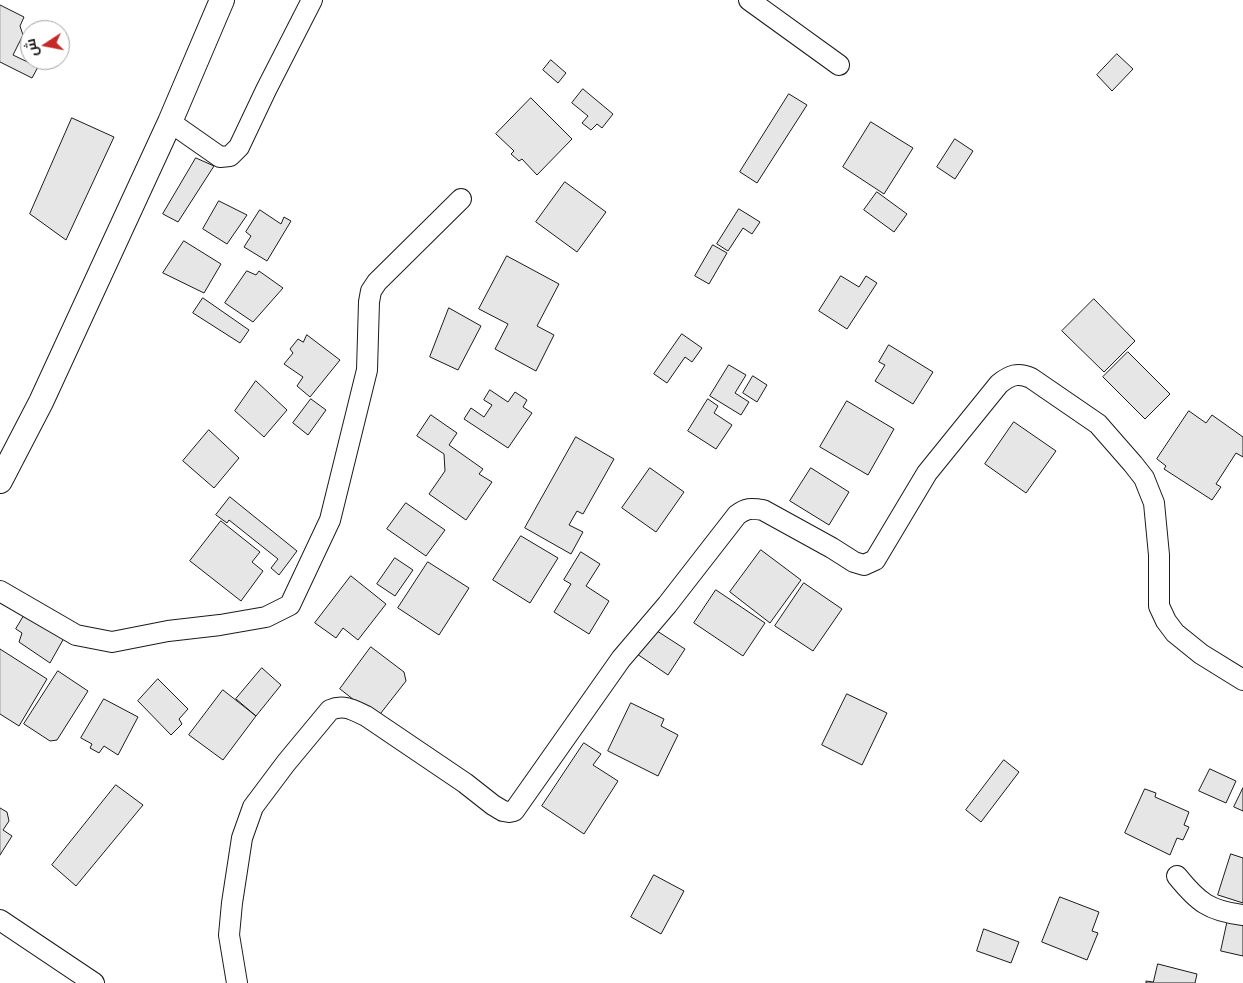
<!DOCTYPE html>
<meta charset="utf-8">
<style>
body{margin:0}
#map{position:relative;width:1243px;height:983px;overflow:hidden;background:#fff;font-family:"Asap Condensed",Cairo,sans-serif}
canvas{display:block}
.north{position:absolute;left:20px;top:20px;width:50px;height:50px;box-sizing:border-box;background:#fff;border:1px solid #a3a3a3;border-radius:50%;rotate:259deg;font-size:14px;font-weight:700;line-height:20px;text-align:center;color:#1a1a1a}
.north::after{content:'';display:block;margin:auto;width:18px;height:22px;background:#c62828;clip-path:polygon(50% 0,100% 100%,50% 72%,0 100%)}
</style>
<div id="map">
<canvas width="1243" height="983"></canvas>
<div class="north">ش</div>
</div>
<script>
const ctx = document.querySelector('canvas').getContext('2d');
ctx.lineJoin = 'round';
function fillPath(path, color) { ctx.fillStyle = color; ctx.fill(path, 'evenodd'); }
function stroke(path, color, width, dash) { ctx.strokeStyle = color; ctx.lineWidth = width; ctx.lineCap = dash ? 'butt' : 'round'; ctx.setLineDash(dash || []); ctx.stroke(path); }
const building = new Path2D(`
 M0 5 24 17 20 26 23 35 13 55 38 67 32 78 0 62Z
 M1117 54 1133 69 1112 91 1097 75Z
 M551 60 566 73 558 83 543 70Z
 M583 89 613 114 602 128 597 124 591 130 582 123 588 116 572 103Z
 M789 94 807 105 757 183 740 172Z
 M531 98 572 139 537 175 522 159 519 161 511 154 514 151 496 134Z
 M72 118 114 137 66 240 30 214Z
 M871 122 913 148 884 194 843 167Z
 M955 139 973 151 955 179 937 167Z
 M196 158 214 166 178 222 163 214Z
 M565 182 606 212 577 252 536 222Z
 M877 192 907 214 894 232 864 210Z
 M219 201 247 215 227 244 203 229Z
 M739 209 760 222 752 234 743 228 728 251 717 244Z
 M260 210 281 224 284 217 291 221 267 261 244 247 251 236 246 232Z
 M184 241 221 264 204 293 163 273Z
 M713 245 727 253 709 284 695 276Z
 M507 256 559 284 537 326 554 335 536 371 495 349 508 324 479 309Z
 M247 271 256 275 259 271 283 288 253 322 225 303Z
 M841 276 859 287 866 276 877 283 847 329 819 311Z
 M203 298 249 330 240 343 193 313Z
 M1094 299 1135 341 1104 372 1062 331Z
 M449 308 481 326 458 370 430 357Z
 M682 334 702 348 692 362 685 357 667 383 654 374Z
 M307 335 340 360 310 397 297 386 303 377 284 364 293 353 290 349 298 339 303 342Z
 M889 345 933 372 913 404 875 381 885 365 879 362Z
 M1128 352 1170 394 1145 419 1103 377Z
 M729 365 746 375 735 393 749 402 741 415 710 396Z
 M753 376 767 385 757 402 743 393Z
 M256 381 287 410 264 437 235 411Z
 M490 390 508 402 515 392 527 400 523 407 532 413 508 448 464 419 471 408 484 417 492 405 484 400Z
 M311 399 326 410 308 435 293 423Z
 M708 399 718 406 714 413 732 425 716 449 688 431Z
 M847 401 894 429 868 475 820 447Z
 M1189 411 1206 423 1212 415 1243 437V457L1236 453 1216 484 1221 487 1212 500 1164 469 1166 466 1157 459Z
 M431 415 457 433 449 445 483 469 479 474 492 482 466 520 429 494 445 471 444 454 417 436Z
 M1014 422 1056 451 1026 493 985 464Z
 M209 430 239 458 214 488 183 461Z
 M576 437 614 459 583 514 577 511 569 525 583 532 571 554 525 528Z
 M650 468 684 492 656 532 622 508Z
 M811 468 849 492 829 525 790 501Z
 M230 497 297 551 279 575 271 568 278 559 229 520 227 523 216 515Z
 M406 503 445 530 426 556 387 529Z
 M221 521 260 552 252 562 263 571 241 601 190 561Z
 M521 536 558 558 530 603 493 580Z
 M761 550 801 580 770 623 730 592Z
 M581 552 600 564 586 586 609 601 589 634 554 612 571 584 564 580Z
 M395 558 413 570 395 596 377 584Z
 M428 562 469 588 439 635 398 608Z
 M351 576 386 604 358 640 343 628 336 638 315 623Z
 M804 583 842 609 813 651 775 626Z
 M716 590 765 623 743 656 694 623Z
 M25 614 64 638 50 663 19 642 22 633 16 629Z
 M654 629 685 649 668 675 637 654Z
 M371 647 404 672 406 681 377 718 340 689Z
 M0 649 47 679 19 726 0 714Z
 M262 668 281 685 256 716 236 699Z
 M58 671 88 691 57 740 50 741 24 724Z
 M158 679 188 709 179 719 182 724 171 735 138 701Z
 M223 690 256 716 223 760 189 735Z
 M847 694 887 713 862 765 822 745Z
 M104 699 138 717 118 755 104 746 99 753 90 748 92 744 81 738Z
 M631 703 664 719 661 726 678 735 658 776 608 751Z
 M584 743 601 754 593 765 618 781 584 834 542 806Z
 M1004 760 1019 772 981 822 966 810Z
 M1210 769 1236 781 1226 803 1199 791Z
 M116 785 143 805 76 886 52 865Z
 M1243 788V811L1234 807Z
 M1145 789 1156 793 1155 797 1189 812 1184 825 1189 827 1183 840 1177 838 1170 855 1125 833Z
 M0 808 7 812 9 821 3 830 12 836 0 855Z
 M1231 854 1243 858V903L1218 895Z
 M654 875 684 891 661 934 631 917Z
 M1060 897 1099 912 1092 931 1098 933 1087 960 1042 942Z
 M1228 919 1243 922V956L1221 951Z
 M984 929 1019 942 1011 963 977 951Z
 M1158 964 1197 974 1195 983H1146V981L1153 982Z`);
fillPath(building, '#e6e6e6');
stroke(building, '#1a1a1a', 1);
const minor = new Path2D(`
 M749 0 839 65
 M170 122 220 157 230 156 239 147 266 90 312 0
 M0 591 76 635 112 642 168 631 220 625 266 617 290 605 330 520 367 370 369 302 371 291 377 282 461 199
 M1177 876C1198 902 1209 911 1243 915
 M0 920 94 983
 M237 983 229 935 232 903 242 838 253 807 286 763 330 710C344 704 353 710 366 716L465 783 493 805 503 811 509 812 514 811 621 659 667 605 737 515C746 508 751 508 763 510L832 548 854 562 864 565 875 560 927 473 999 384C1010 375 1018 372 1031 378L1098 424 1133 464 1144 478 1154 503 1159 555V606L1166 621 1175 633 1201 654 1243 680`);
const tertiary = new Path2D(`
 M0 481 41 402 170 122 222 0`);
stroke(minor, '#1a1a1a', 22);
stroke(tertiary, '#1a1a1a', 26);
stroke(minor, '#fff', 20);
stroke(tertiary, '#fff', 24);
</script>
